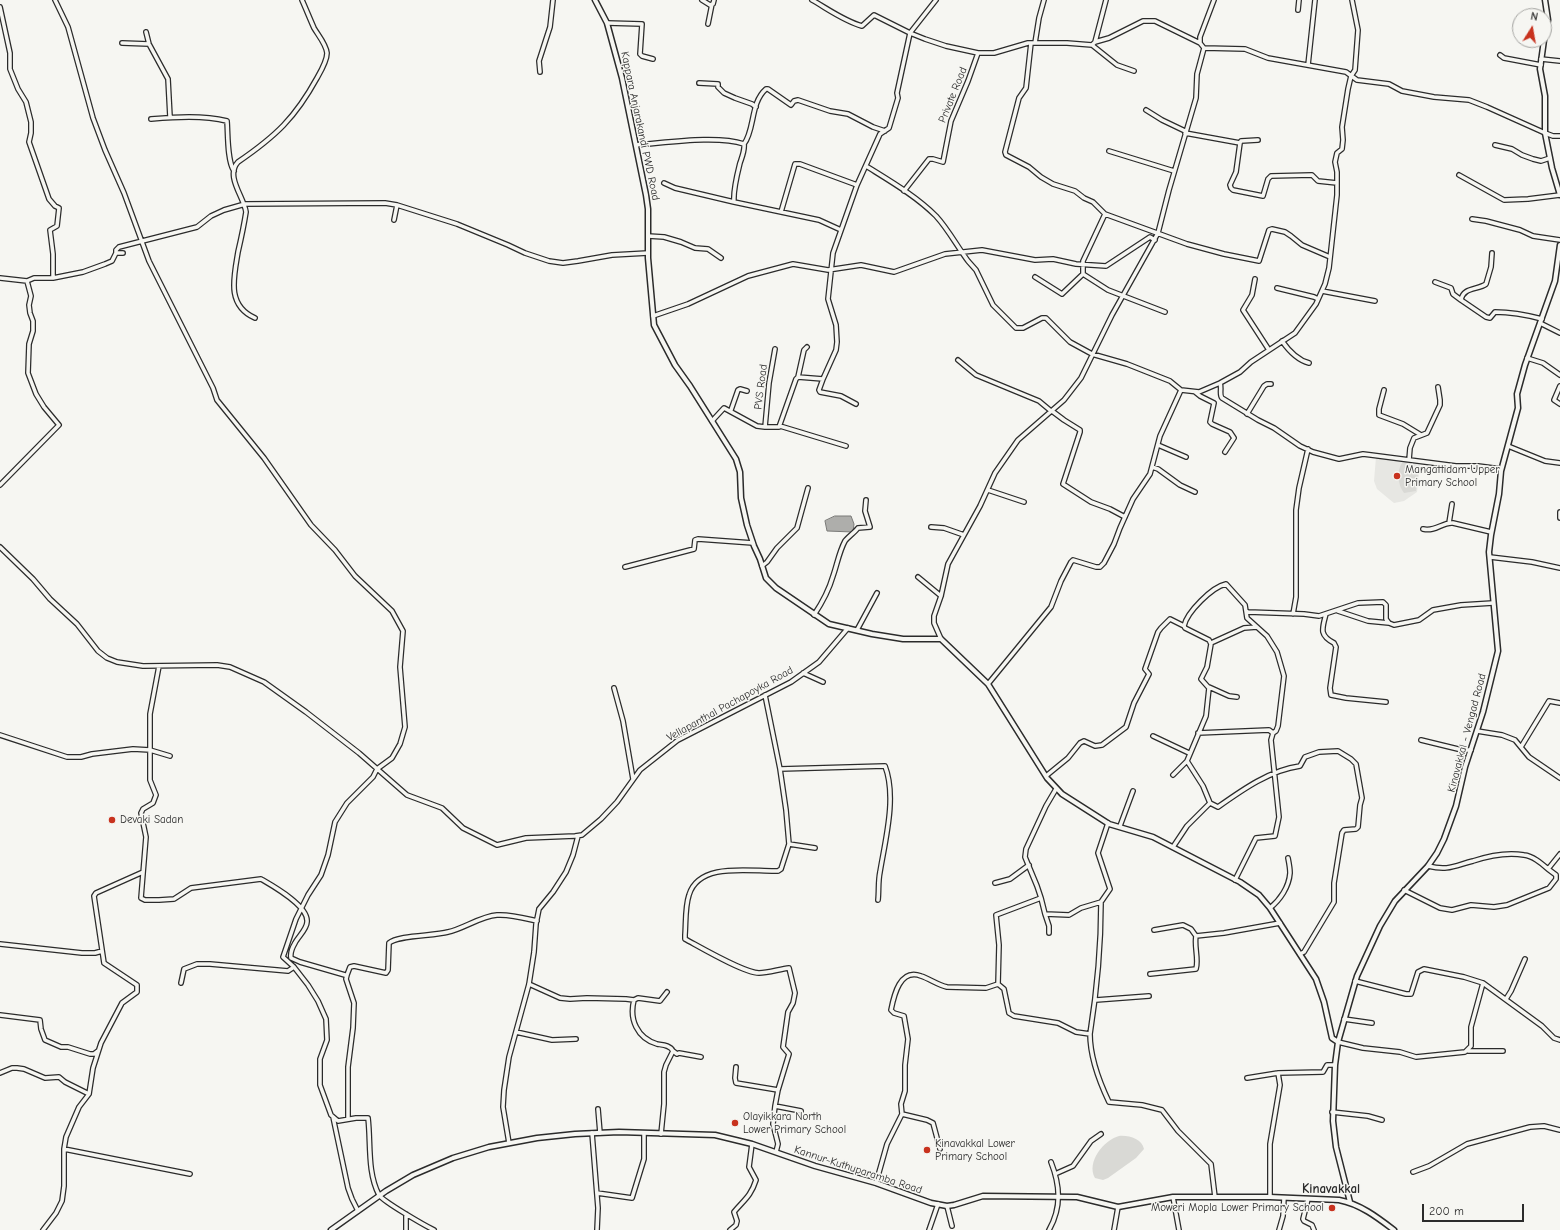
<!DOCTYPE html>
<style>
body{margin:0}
#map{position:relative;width:1560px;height:1230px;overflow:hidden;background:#f6f6f2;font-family:"Comic Neue",sans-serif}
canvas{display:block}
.north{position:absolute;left:1512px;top:8px;width:40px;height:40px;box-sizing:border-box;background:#f6f6f2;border:1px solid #a5a5a2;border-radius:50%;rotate:11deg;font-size:11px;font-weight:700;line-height:16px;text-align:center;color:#2b2b2b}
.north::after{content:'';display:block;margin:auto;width:14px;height:18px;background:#c8321e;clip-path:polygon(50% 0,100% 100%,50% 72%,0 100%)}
.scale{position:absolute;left:1422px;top:1204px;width:102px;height:18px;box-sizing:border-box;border:2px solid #2b2b2b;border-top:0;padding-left:5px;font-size:12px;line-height:14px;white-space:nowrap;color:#2b2b2b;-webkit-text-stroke:3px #f6f6f2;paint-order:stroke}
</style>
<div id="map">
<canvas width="1560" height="1230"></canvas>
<div class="north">N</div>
<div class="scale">200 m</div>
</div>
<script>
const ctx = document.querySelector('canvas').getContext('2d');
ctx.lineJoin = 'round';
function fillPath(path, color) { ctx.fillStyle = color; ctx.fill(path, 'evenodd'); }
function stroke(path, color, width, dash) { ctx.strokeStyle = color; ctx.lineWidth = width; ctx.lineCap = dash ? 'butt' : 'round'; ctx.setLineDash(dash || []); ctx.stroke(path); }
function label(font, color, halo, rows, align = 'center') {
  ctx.font = font + ' "Comic Neue",sans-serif'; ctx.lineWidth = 3; ctx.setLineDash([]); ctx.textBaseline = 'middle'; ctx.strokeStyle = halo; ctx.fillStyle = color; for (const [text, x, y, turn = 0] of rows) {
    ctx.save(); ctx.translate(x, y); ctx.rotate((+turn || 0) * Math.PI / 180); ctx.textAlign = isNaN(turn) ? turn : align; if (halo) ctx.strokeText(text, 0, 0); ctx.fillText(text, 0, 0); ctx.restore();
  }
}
fillPath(new Path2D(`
 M1376 457H1386L1420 465 1417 492 1404 501 1394 503 1389 499 1377 489 1374 481Z`), '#e7e7e3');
fillPath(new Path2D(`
 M1406 462 1418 475 1416 491 1404 493C1398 485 1396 472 1402 463Z
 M1119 1136C1129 1135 1142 1139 1144 1149L1136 1158 1108 1178 1103 1180 1095 1178C1086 1162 1104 1140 1119 1136Z`), '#d9d9d5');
const water = new Path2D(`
 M835 516H851L854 524 853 532 827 531 825 521Z`);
fillPath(water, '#aeaeab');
stroke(water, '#7a7a78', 1);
const minor = new Path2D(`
 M55 0 68 27 93 118 105 150 124 193 149 261 213 388 217 400 264 458 311 525 335 550 355 576 392 611 403 631 400 667 405 727 400 744 392 758 377 769 373 777 347 803 335 822 328 855 321 875 308 895 296 919 283 957 294 967 308 985 318 1001 326 1019 327 1040 320 1059V1085L331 1115 338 1121 356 1118H368C371 1143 367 1172 379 1195 384 1202 424 1225 434 1230
 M702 0 710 5 713 4 714 0
 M812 0C828 9 844 21 862 26L874 15 910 33 925 39 946 46 978 53H994L1028 43H1067L1092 45 1117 65 1134 71
 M0 7 10 53V69L18 89 26 102 31 122V133L29 142 49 199 55 206 59 208 57 226 50 230 53 254V278L83 272 105 264 112 261 116 253V250L119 247 197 227 211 216 224 210 245 204 385 203 397 205 457 224 508 245 525 253 549 261 563 263 578 261 612 255 648 253
 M1298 10 1299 0
 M607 23 642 24 640 54 642 56 653 59
 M708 24 712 4
 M146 32 149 44 168 79 170 117
 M1095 42 1106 0
 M122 43 149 44
 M1031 43 1026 88 1019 98 1005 152 1006 155 1029 167 1041 177 1053 184 1075 191 1084 198 1093 202 1105 214 1187 244 1224 254 1259 261 1269 230 1272 229 1285 232 1291 236 1302 245 1330 257
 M1035 43 1039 18 1044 0
 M1092 45 1095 42 1109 38 1143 21H1155L1200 43
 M1204 48 1200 43V37L1214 0
 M1500 55 1504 58 1541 65
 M1541 59 1560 61
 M1308 65 1315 0
 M540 72 539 61 550 27 553 0
 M699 83 718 84V87L724 93 735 98 752 104 756 107
 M1146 110 1162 120 1185 131
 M151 119C175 117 203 115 227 121 228 133 227 161 234 171
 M1185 133 1240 143 1241 141 1258 140
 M1240 143 1236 172 1230 185 1231 188 1233 190 1263 196 1268 179 1271 176 1312 175 1318 181 1337 183
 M744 144C755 130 750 103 766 89H768L791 105 794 101 798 100 830 111 848 114 873 127 885 131
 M636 145C666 143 716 135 744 144 745 150 742 157 740 163 737 175 733 190 734 202L819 220 841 230
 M1495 145 1512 149 1522 155 1533 159 1541 161 1550 158
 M1109 151 1174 171
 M866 166C890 181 916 196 936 216 948 229 957 246 968 261L976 270 993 305 1016 328H1023L1042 318H1046L1070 342 1092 354 1127 364 1170 381 1181 390 1199 392 1220 383 1240 372 1251 362 1295 333 1316 304 1325 284 1329 268 1337 195V172L1335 162 1337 153 1342 149 1343 140 1342 127 1348 89 1351 76 1355 70 1358 30 1352 0
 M1459 175 1504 200 1528 199 1560 195
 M664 183 675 188 734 202
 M904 191 929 159H933L943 162 951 121 968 81 978 53
 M781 212 795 164H800L857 185
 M1472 219 1486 221 1520 230 1533 236 1560 240
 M394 220 397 205
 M648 236 664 237 681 242 695 248 708 249 721 258
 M116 253H123
 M1492 253 1491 267 1486 284C1478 290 1463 287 1461 300L1486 317 1490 318 1495 312C1511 312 1527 315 1542 319
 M1083 274 1108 290 1165 312
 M1035 277 1062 294 1083 274V261L1105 214
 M0 278 27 281 34 278H53
 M1255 279 1252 295 1243 310 1269 350
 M1435 282 1451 288 1453 294 1461 300
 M1277 288 1314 297 1318 299
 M1322 291 1375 301
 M653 316 688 304 748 276 793 264 828 270 861 265 894 272 945 254 982 250 1035 260 1053 259 1076 264 1106 266 1150 237 1155 240
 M255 318C226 305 234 277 238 252 241 239 244 225 246 212 244 197 225 176 238 162 276 136 295 118 317 78 321 71 327 61 327 53 326 44 318 35 314 28 310 19 306 9 302 0
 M1540 323 1560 333
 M1282 341C1289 351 1297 360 1309 363
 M1527 358 1543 363 1560 375
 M958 360 976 375 1039 401 1051 411
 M798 377 804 350 807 347
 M823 379 819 390 820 392 841 396 856 404
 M1220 383C1222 388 1219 395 1222 398L1258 420 1274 428 1300 446 1313 452 1339 459 1363 454 1371 455 1456 466H1478L1501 469
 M1560 386 1554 400 1560 404
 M1384 390 1379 409V415L1403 424 1421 435
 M1195 392 1200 396 1214 403 1210 422 1212 424 1230 432 1234 438 1225 452
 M731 410 738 390 740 389 747 391
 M1052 411 1064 420 1080 430V432L1063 484 1091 502 1110 509 1125 517
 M1247 414 1264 386 1267 384H1271
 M712 421 724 408 757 426 765 427H779L796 379 798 377 823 379 836 350 837 342 836 325 828 299 833 253 857 185 880 134 889 128 898 98 897 93 910 33 936 0
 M780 426 846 446
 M765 427 769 383 775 349
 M1158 445 1186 457
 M1508 446 1545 461 1560 463
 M1409 460 1410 448 1414 438 1427 433 1440 405V400L1438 387
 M1152 467 1158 469 1180 485 1195 492
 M0 485 59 425 44 407 36 394 28 373 29 344 33 331V321L30 313 29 305 31 296 27 281
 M988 490 1024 502
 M1560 512V518
 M1449 523 1452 504
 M931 527 944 528 964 535
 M1423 529C1436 532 1442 522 1453 523L1491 532
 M0 547 33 579 50 599 77 624 98 651 107 658 117 662 143 666 217 665 230 667 264 682 306 712 359 753 407 795 442 808 463 828 497 845 526 838 575 836 582 835 601 819 617 802 640 770 678 740 791 682 819 662 848 628
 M1490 557 1532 562 1560 568
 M762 566 767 562 777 548 797 528 808 488
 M625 567 694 549 695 540 698 539 753 543
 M918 577 941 596
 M1246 611 1248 612 1304 614 1319 616 1358 603 1383 602 1386 605V619L1389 623 1394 625 1419 620 1433 610 1461 605 1493 603
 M1338 611 1368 621 1389 623
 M1293 614 1296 597V510L1299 488 1308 449
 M1326 614C1322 629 1319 635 1334 643L1336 647 1330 688 1331 695 1346 698 1386 702
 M814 615C822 603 829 590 833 576 837 565 839 552 845 541 847 538 855 532 858 528L870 527 865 511 866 500
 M857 630 877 593
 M941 639 934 623V616L941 596 948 564 980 506 995 473 1018 440 1064 400 1081 378 1112 315 1158 233 1169 190 1196 98 1197 74 1204 48 1245 49 1268 58 1346 72 1357 80 1389 84 1402 91 1434 97 1469 100 1487 107 1545 133 1553 136H1560
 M1211 643 1244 628 1257 627
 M159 666 150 714V780L156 795 153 803 143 809 141 813 146 837 141 898 145 900H159L174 899 191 888 261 879C273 886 309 906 307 922 307 929 298 937 295 943 292 948 290 953 291 958L300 962 345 975H347L350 967 354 966 386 973 388 970 389 943C398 935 434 936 448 932 463 929 481 916 497 915 510 914 524 918 537 921
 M803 673 823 682
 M988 684 1051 607 1061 581 1071 562 1073 560 1096 567H1100L1104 563 1114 544 1120 528 1133 499 1150 474 1160 436 1181 390
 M1209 687 1229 696 1237 697
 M614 688 623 721 633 779
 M765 695 780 769 786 810 789 844 781 869 778 871C752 872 699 861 689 895 685 907 686 922 685 935V939C700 947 744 973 759 973 768 973 780 969 789 968L795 993 793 1003 788 1012 783 1047 789 1054 778 1090 775 1106 773 1124 778 1144 776 1152
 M1477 731 1502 735 1515 740 1529 757 1560 778
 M1198 733 1269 730 1273 733
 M0 735 67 757H81L92 754 133 749 150 750 170 756
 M1153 736 1189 753
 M1421 740 1462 750H1471
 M1521 747 1549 701 1560 703
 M780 769 885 766C897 797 885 841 880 872 878 881 879 891 878 900
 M1173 775 1187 761
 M1046 776 1068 758 1080 743 1084 741 1095 746 1102 745 1126 727 1134 703 1149 674 1145 669 1158 632 1161 628 1170 619 1184 626
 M1210 803 1203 786 1187 761 1206 716 1209 688 1201 679 1207 667 1211 644 1209 640 1185 628 1184 626C1187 612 1212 587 1226 584L1245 605 1247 618 1267 636 1277 652 1284 676 1278 726 1276 731 1273 733 1271 740 1279 817 1275 836 1256 838 1235 880
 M1210 803 1218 807C1242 790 1270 770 1300 766L1305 757 1319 752 1338 751 1351 759 1356 764 1362 798 1360 805 1358 827 1356 829 1344 830 1342 833 1334 883V902L1304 952 1300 954
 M1108 823 1098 853 1110 889 1101 902 1081 908 1069 915 1045 914 1041 898 996 915 999 945 998 984 1004 989 1009 1013 1014 1016 1058 1023 1076 1032 1090 1034C1090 1058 1099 1081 1109 1102L1142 1105 1162 1110 1178 1131 1211 1164 1215 1197
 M1120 826 1133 791
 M789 844 815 848
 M1173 847 1187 826 1210 803
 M1428 866C1448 871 1454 866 1473 861 1488 856 1507 852 1524 855 1533 856 1541 863 1548 869
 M995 883 1010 879 1029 865
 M1404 890 1440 908 1452 910 1471 905 1494 907 1507 905 1549 888 1556 879V875L1548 869 1560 854
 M1041 898 1037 886 1025 857 1026 849 1046 806 1056 789
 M1270 908C1280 900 1289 887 1290 873 1290 868 1289 863 1288 858
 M1045 914 1049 926V933
 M1196 936 1224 933 1280 923
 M0 944 82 953H95L102 951
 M1150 974 1196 969C1199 959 1194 947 1196 936L1191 929 1183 925 1154 930
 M347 975 346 979 354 1003 353 1028 348 1067V1119
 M1355 981 1406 994H1411L1418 972 1424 969 1464 977 1483 983
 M181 983 184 969 197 964H210L288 971 294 967
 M529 984 560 998 570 999 587 998 626 999 634 1000
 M1506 999 1511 991 1525 959
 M1096 1000 1149 996
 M0 1015 40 1020 41 1029 45 1040 61 1047H68L90 1054H94L98 1051
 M1344 1019 1372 1023
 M516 1032 552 1040 576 1039
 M1090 1034C1097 990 1101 946 1101 902
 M1338 1042 1363 1048 1400 1052 1416 1057 1465 1052 1471 1046V1027L1483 983 1542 1026 1554 1038 1560 1040
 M673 1051 677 1054 679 1053 701 1057
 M1468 1051H1503
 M736 1067 735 1078 736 1083 778 1090
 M0 1073 12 1068H17L24 1069 45 1078 59 1077 65 1082 89 1094
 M1247 1078 1278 1073
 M775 1106 801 1111
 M598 1109 600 1133
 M1332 1112 1368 1116 1382 1120
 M902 1114 927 1120 933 1123 940 1149
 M333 1117 348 1188 352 1199 358 1211
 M592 1133 598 1208 597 1230
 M661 1134 664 1104V1072L666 1065 673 1051C670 1045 663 1045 657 1044 637 1038 629 1019 634 1000L638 998 660 1001 667 992
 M509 1143 503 1107 504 1090 509 1057 529 984 534 952 536 924 539 909 553 892 566 872 573 855 578 836
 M64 1149 190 1174
 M1413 1172 1429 1166 1467 1144 1530 1127 1544 1126 1560 1130
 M1055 1174 1073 1166 1091 1141 1101 1134
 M876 1183 887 1144 902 1114 901 1104 905 1091V1065L908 1039 904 1016 894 1013 891 1010C894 995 900 968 921 976 930 979 938 985 947 987L986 988 998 984
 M597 1193 632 1198 644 1159V1133
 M1173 1197 1179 1230
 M1270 1197V1144L1280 1085 1278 1073 1323 1072 1327 1065H1335
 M1308 1199 1303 1219 1304 1221 1312 1225 1314 1230
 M947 1206 952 1226
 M406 1214V1230
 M43 1230 56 1213 62 1201 64 1186V1149L66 1137 79 1107 89 1094 93 1068 101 1043 122 1003 137 992V985L104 963 94 896 96 893 143 872
 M730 1230 736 1225 737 1221 734 1212C744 1200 751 1196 756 1180L749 1167 752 1144
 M929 1230 938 1204
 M1049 1230C1062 1207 1060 1185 1051 1162
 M1114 1230 1118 1207
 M1279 1230 1283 1216 1284 1198`);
const major = new Path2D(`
 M595 0 607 23 622 78 646 195 648 209V258L654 325 675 365 690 386 736 459 740 472 741 498 747 525 754 546 760 559 766 578 776 588 829 624 872 634 903 639H941L988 684 1047 778 1062 794 1109 824 1153 837 1240 882 1259 895 1270 908 1316 979 1324 1002 1332 1038 1338 1042
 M1544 39 1548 20 1545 0
 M1544 40 1540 69 1545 96V133L1552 168 1560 195
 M1350 1202 1336 1147 1333 1121 1335 1065 1338 1042 1357 976 1380 926 1395 901 1428 866 1437 853 1444 839 1456 806 1465 767 1483 712 1498 651 1489 552 1491 535 1499 494 1501 471 1518 408 1517 394 1525 365 1555 281 1560 245
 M331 1230 386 1191 413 1175 453 1158 489 1147 537 1138 575 1134 619 1132 715 1135 752 1144 815 1166 876 1183 931 1203 947 1206 954 1205 983 1196 1077 1197 1118 1207 1173 1197H1270L1339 1200C1360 1204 1377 1217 1394 1230`);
stroke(minor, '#2b2b2b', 6);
stroke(major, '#2b2b2b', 7);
stroke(minor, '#f6f6f2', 3.5);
stroke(major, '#f6f6f2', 4);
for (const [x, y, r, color] of [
 [1397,476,4,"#c8321e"],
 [112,820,4,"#c8321e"],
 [735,1123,4,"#c8321e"],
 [927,1150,4,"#c8321e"],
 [1332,1208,4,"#c8321e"]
]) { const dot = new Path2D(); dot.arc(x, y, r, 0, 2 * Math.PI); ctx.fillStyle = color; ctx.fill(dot); stroke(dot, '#f6f6f2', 1.5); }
label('11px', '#2b2b2b', '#f6f6f2', [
 ["Private Road",953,95,-68],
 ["Kappara Anjarakandi PWD Road",640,126,78],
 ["PVS Road",761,387,-83],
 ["Vellapanthal Pachapoyka Road",730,704,-29],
 ["Kinavakkal - Vengad Road",1467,733,-75],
 ["Kannur-Kuthuparamba Road",858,1170,18]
]);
label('11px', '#2b2b2b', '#f6f6f2', [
 ["Mangattidam Upper",1405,470],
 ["Primary School",1405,483],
 ["Devaki Sadan",120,820],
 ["Olayikkara North",743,1117],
 ["Lower Primary School",743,1130],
 ["Kinavakkal Lower",935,1144],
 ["Primary School",935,1157],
 ["Moweri Mopla Lower Primary School",1324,1208,"right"]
], 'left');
label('bold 13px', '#2b2b2b', '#f6f6f2', [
 ["Kinavakkal",1331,1189]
]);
</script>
